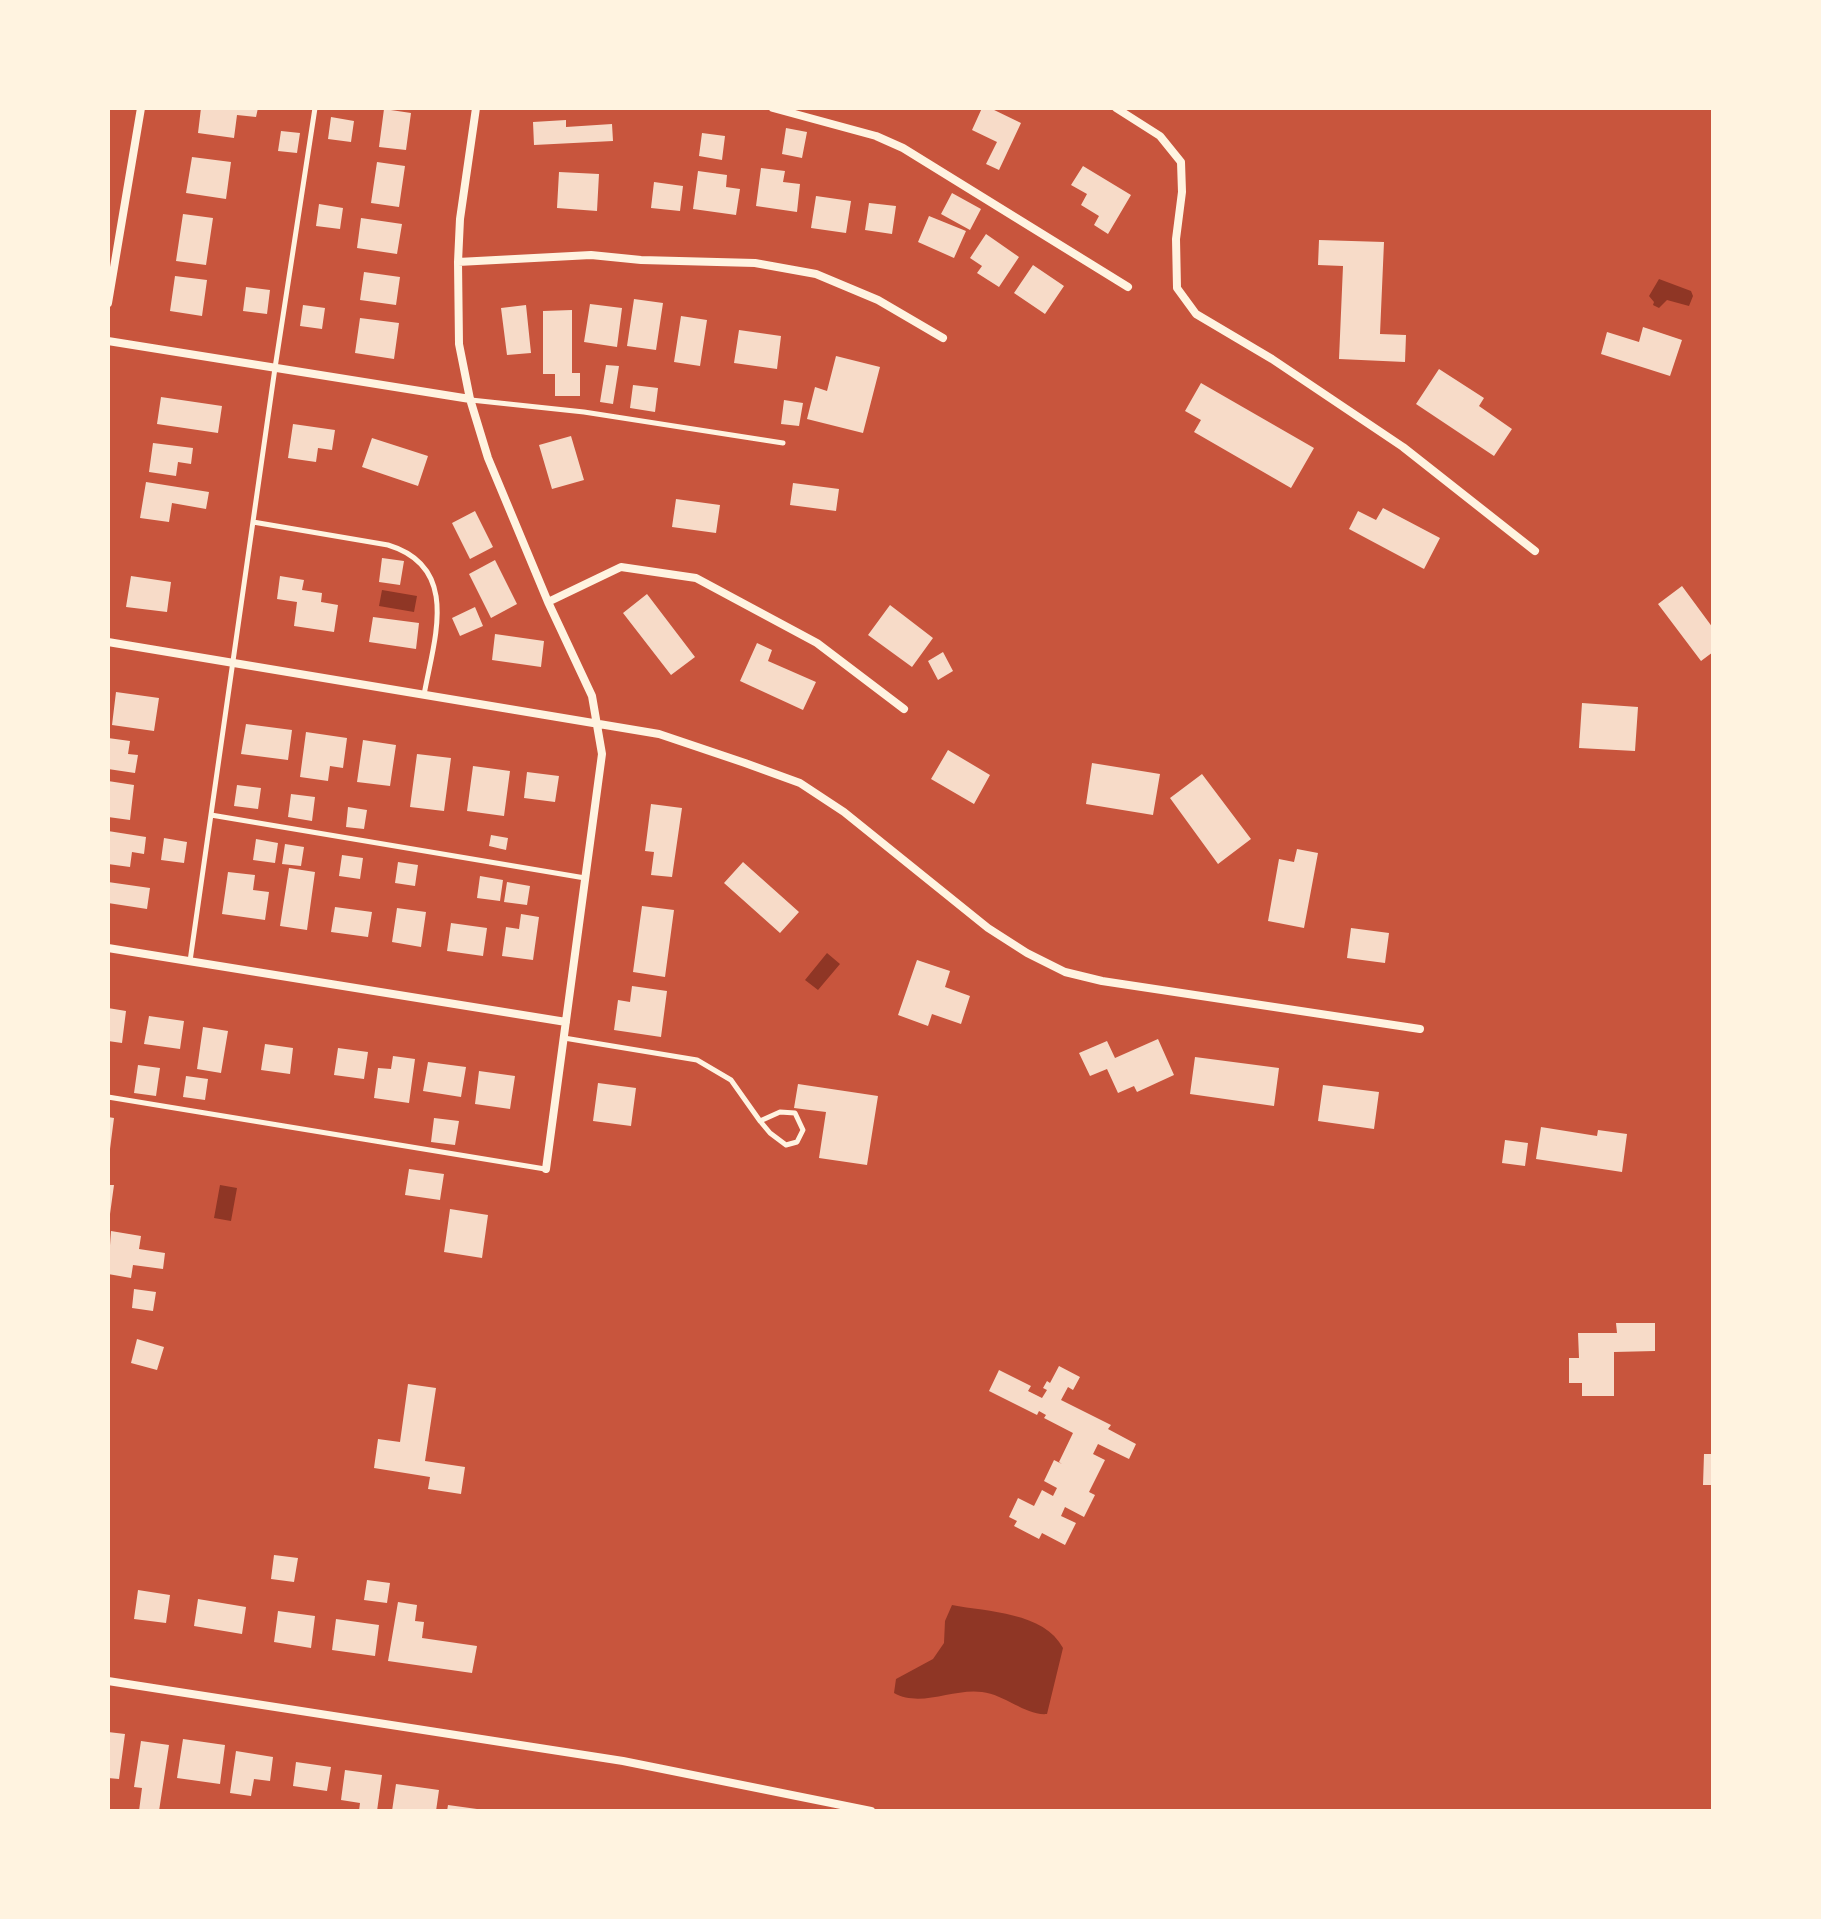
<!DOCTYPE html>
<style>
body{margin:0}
#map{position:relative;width:1821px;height:1919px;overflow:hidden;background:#c8553d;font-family:Signika,sans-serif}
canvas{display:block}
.frame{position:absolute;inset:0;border:110px solid #fff3e0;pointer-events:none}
</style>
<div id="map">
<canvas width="1821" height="1919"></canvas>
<div class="frame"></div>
</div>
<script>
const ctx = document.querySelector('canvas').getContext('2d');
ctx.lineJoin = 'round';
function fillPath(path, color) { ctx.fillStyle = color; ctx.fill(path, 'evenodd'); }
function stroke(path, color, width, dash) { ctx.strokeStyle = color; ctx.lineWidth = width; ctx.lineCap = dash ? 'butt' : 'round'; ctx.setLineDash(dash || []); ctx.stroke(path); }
fillPath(new Path2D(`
 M1659 279 1691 291 1693 296 1689 306 1667 300 1659 308 1653 305 1654 302 1649 296Z
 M382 590 417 596 414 612 379 606Z
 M827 953 840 964 818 990 805 980Z
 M220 1185 237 1188 231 1221 214 1218Z
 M952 1605C988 1612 1044 1612 1063 1648L1047 1714C1026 1716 1006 1695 982 1692 953 1688 921 1708 894 1693L896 1679 933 1659 944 1643 945 1621Z`), '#8f3625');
fillPath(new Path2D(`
 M201 108H258L256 117 237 115 234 138 198 133Z
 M982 108H990L1021 123 999 170 986 164 997 142 972 130Z
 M384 109 411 113 406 150 379 147Z
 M331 117 354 121 351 142 328 139Z
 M566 120V127L612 124 613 141 534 145 533 122Z
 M786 128 807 132 802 158 782 154Z
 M281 131 300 133 297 153 278 151Z
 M702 133 725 136 722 160 699 156Z
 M192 157 231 162 226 199 186 193Z
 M377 162 405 166 399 207 371 203Z
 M1083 166 1131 195 1108 234 1094 225 1099 216 1081 205 1087 194 1071 185Z
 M761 168 785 171 783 182 800 184 797 212 756 206Z
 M698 171 727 175 726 187 740 189 736 215 693 209Z
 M559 172 599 174 597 211 557 208Z
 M654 182 683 186 680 211 651 208Z
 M952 193 981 209 970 230 941 214Z
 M816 196 851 201 846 233 811 228Z
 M869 203 896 206 892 234 865 230Z
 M319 204 343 208 340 229 316 226Z
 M183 214 213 218 206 265 176 261Z
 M929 216 966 231 954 258 918 242Z
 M361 218 402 224 397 254 357 248Z
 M986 234 1019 257 999 287 977 273 982 266 970 258Z
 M1319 240 1384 242 1380 334 1406 335 1405 362 1339 359 1343 266 1318 265Z
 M1033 265 1064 286 1045 314 1014 293Z
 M364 272 400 277 396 305 360 300Z
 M175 276 207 280 202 316 170 311Z
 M246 287 270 290 267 314 243 311Z
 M634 299 663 303 656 350 627 346Z
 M590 304 622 308 617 347 584 342Z
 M303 305 325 308 322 329 300 326Z
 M526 305 531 353 507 355 501 308Z
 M572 310V373H580V396H555V374H543V311Z
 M681 316 707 320 700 366 674 362Z
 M360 318 399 323 394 359 355 353Z
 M1643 327 1682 340 1670 376 1601 354 1607 332 1639 342Z
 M739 330 781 336 777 369 734 363Z
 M836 356 880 367 863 433 807 419 815 387 827 391Z
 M606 365 619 366 613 404 600 402Z
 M1439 369 1484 398 1479 406 1512 429 1494 456 1416 404Z
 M1201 383 1314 448 1291 488 1194 432 1201 420 1185 411Z
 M633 385 658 388 655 412 630 408Z
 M161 397 222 406 218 433 157 424Z
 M784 400 803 403 799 426 781 424Z
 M293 424 335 430 332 450 318 448 316 462 288 458Z
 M571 436 584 480 552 489 539 445Z
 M372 438 428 456 418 486 362 467Z
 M153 443 193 448 191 464 178 462 176 476 149 472Z
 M146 482 209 492 206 509 172 503 169 522 140 518Z
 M793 483 839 489 836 511 790 505Z
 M676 499 720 505 716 533 672 527Z
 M1383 508 1440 538 1424 569 1349 529 1358 511 1376 520Z
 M475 511 493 547 470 559 452 523Z
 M382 558 404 561 400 585 379 582Z
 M495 560 517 604 491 618 469 574Z
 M131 576 171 582 167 612 126 607Z
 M280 576 304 580 302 590 322 593 321 602 338 605 334 632 294 626 297 602 277 599Z
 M1682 586 1713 628V652L1701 661 1658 604Z
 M647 594 695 657 671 675 623 613Z
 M890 605 933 638 912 667 868 635Z
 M475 607 483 626 460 636 452 618Z
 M373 617 419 623 416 649 369 642Z
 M495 634 544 641 541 667 492 660Z
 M757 643 772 650 768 661 816 682 803 710 740 681Z
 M943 652 953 671 938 680 928 661Z
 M116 692 159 698 154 731 112 725Z
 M1582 703 1638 707 1635 751 1579 748Z
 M246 724 292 730 288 760 241 754Z
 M306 732 347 738 343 768 330 766 328 781 300 777Z
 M108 738 130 741 128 754 138 755 135 773 108 769Z
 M363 740 396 745 390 786 357 782Z
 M948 750 990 775 974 804 931 779Z
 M417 754 451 758 444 811 410 807Z
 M1092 763 1160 774 1153 815 1086 804Z
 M473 766 510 771 504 816 467 811Z
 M527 772 559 776 555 802 524 798Z
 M1202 774 1251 839 1218 864 1170 798Z
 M108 781 134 785 130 820 108 817Z
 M237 785 261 788 258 809 234 806Z
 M291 794 315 797 312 821 288 817Z
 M651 804 682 808 672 877 651 875 654 852 645 851Z
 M348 807 367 810 364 829 346 827Z
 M108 831 146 837 144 854 132 852 130 867 108 864Z
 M491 835 508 838 506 850 489 846Z
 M164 838 187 842 184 863 161 860Z
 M256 839 278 843 275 863 253 860Z
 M285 844 304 847 301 866 282 864Z
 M1297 849 1318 853 1304 928 1268 921 1279 859 1294 862Z
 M342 855 363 858 360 879 339 876Z
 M398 862 418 865 415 886 395 883Z
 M743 862 799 912 780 933 724 883Z
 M289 868 315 872 307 930 280 926Z
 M228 872 255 875 253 890 269 892 265 920 222 914Z
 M480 876 503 880 500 901 477 898Z
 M108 882 150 888 147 909 108 903Z
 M507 882 530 886 527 905 504 902Z
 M642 906 674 910 665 977 633 972Z
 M335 907 372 912 368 937 331 932Z
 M397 908 426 912 421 947 392 942Z
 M521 914 539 917 533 960 502 956 506 927 519 929Z
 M451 923 487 928 483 956 447 951Z
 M1351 928 1389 933 1385 963 1347 958Z
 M917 960 950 971 945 987 970 996 961 1024 932 1014 928 1026 898 1015Z
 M632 986 667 991 661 1037 614 1030 618 1000 630 1002Z
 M108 1008 126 1011 122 1043 108 1041Z
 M149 1016 184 1021 180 1049 144 1044Z
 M203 1027 228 1031 221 1073 197 1069Z
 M1158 1039 1174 1075 1137 1092 1134 1086 1118 1093 1107 1069 1090 1076 1079 1053 1107 1041 1115 1058Z
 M265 1044 293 1048 290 1074 261 1070Z
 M338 1048 368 1052 364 1079 334 1075Z
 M393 1056 415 1059 409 1103 374 1098 378 1068 391 1069Z
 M1195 1057 1279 1068 1274 1106 1190 1094Z
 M428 1062 466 1067 461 1097 423 1091Z
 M138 1065 160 1068 156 1096 134 1093Z
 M479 1071 515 1076 510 1109 475 1104Z
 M186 1076 208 1079 205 1100 183 1097Z
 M598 1083 636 1088 631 1126 593 1121Z
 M798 1084 878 1096 867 1165 819 1158 826 1112 794 1108Z
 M1323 1085 1379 1092 1374 1129 1318 1121Z
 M108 1117 114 1118 110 1149H108Z
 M434 1118 459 1121 455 1145 431 1142Z
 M1541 1127 1597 1136 1598 1130 1627 1134 1622 1172 1536 1159Z
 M1505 1140 1528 1143 1525 1166 1502 1163Z
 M409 1169 444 1174 440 1200 405 1195Z
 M108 1185H114L110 1214H108Z
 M450 1209 488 1215 482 1258 444 1252Z
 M111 1231 141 1236 139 1249 165 1253 163 1269 133 1265 131 1278 108 1274Z
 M134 1289 156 1292 153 1311 132 1308Z
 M1616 1323H1655V1351L1614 1352V1396H1582V1383H1569V1358H1579L1578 1333H1617Z
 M137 1339 164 1347 157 1370 131 1363Z
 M1059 1366 1080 1377 1073 1390 1068 1387 1061 1400 1111 1425 1108 1429 1136 1444 1129 1459 1098 1444 1093 1454 1105 1460 1089 1492 1095 1495 1084 1517 1065 1507 1061 1516 1076 1523 1065 1545 1042 1533 1039 1539 1014 1526 1017 1521 1009 1517 1018 1498 1034 1506 1042 1490 1053 1496 1057 1488 1044 1481 1054 1460 1062 1464 1059 1462 1073 1433 1044 1418 1046 1415 1039 1411 1037 1415 989 1391 999 1370 1031 1386 1028 1391 1042 1398 1047 1390 1043 1388 1047 1381 1050 1383Z
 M408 1384 436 1388 425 1461 465 1467 461 1494 428 1489 430 1477 374 1468 378 1439 400 1442Z
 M1704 1454H1713V1485H1703Z
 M274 1555 298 1558 294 1582 271 1579Z
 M367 1580 390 1583 387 1603 364 1600Z
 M138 1590 170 1595 166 1623 134 1619Z
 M198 1599 246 1607 242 1634 194 1626Z
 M398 1602 417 1605 415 1621 424 1622 422 1638 477 1646 472 1673 388 1661Z
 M278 1611 315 1616 311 1648 274 1642Z
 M336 1619 379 1625 375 1656 332 1650Z
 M108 1732 125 1734 119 1779 108 1778Z
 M183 1739 225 1745 220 1784 177 1778Z
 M141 1741 169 1745 159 1811H139L142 1788 134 1787Z
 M236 1751 273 1757 270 1781 254 1779 251 1796 230 1793Z
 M296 1762 331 1767 327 1791 293 1786Z
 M345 1770 382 1775 377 1811H359L360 1803 341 1800Z
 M396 1784 439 1790 436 1811H392Z
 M448 1805 477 1809V1811H447Z`), '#f7dbc8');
stroke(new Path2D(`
 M471 400 584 412 783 443
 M253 522 388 545C461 567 434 639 424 695
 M211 815 585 878
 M190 961 275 368 315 108
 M564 1038 697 1060 731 1080 760 1121
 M108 1097 545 1169
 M780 1112 795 1113 803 1130 797 1142 786 1145 770 1133 760 1121Z`), '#fff3e0', 5);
stroke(new Path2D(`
 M476 108 460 219 458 262 459 344 470 399 488 458 548 602 592 696 602 754 546 1169
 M773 108 876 136 903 148 1128 287
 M1116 108 1160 136 1181 162 1182 192 1176 239 1177 288 1196 314 1272 359 1403 447 1535 551
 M458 262 591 255 641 260 755 263 816 274 878 300 943 338
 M108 303 141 108
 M108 341 470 399
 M548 602 621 567 696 578 817 643 904 709
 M108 642 659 734 745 763 800 783 844 812 988 928 1027 953 1065 972 1102 981 1420 1029
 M108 948 566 1022
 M108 1681 623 1761 871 1811`), '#fff3e0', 8);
</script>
